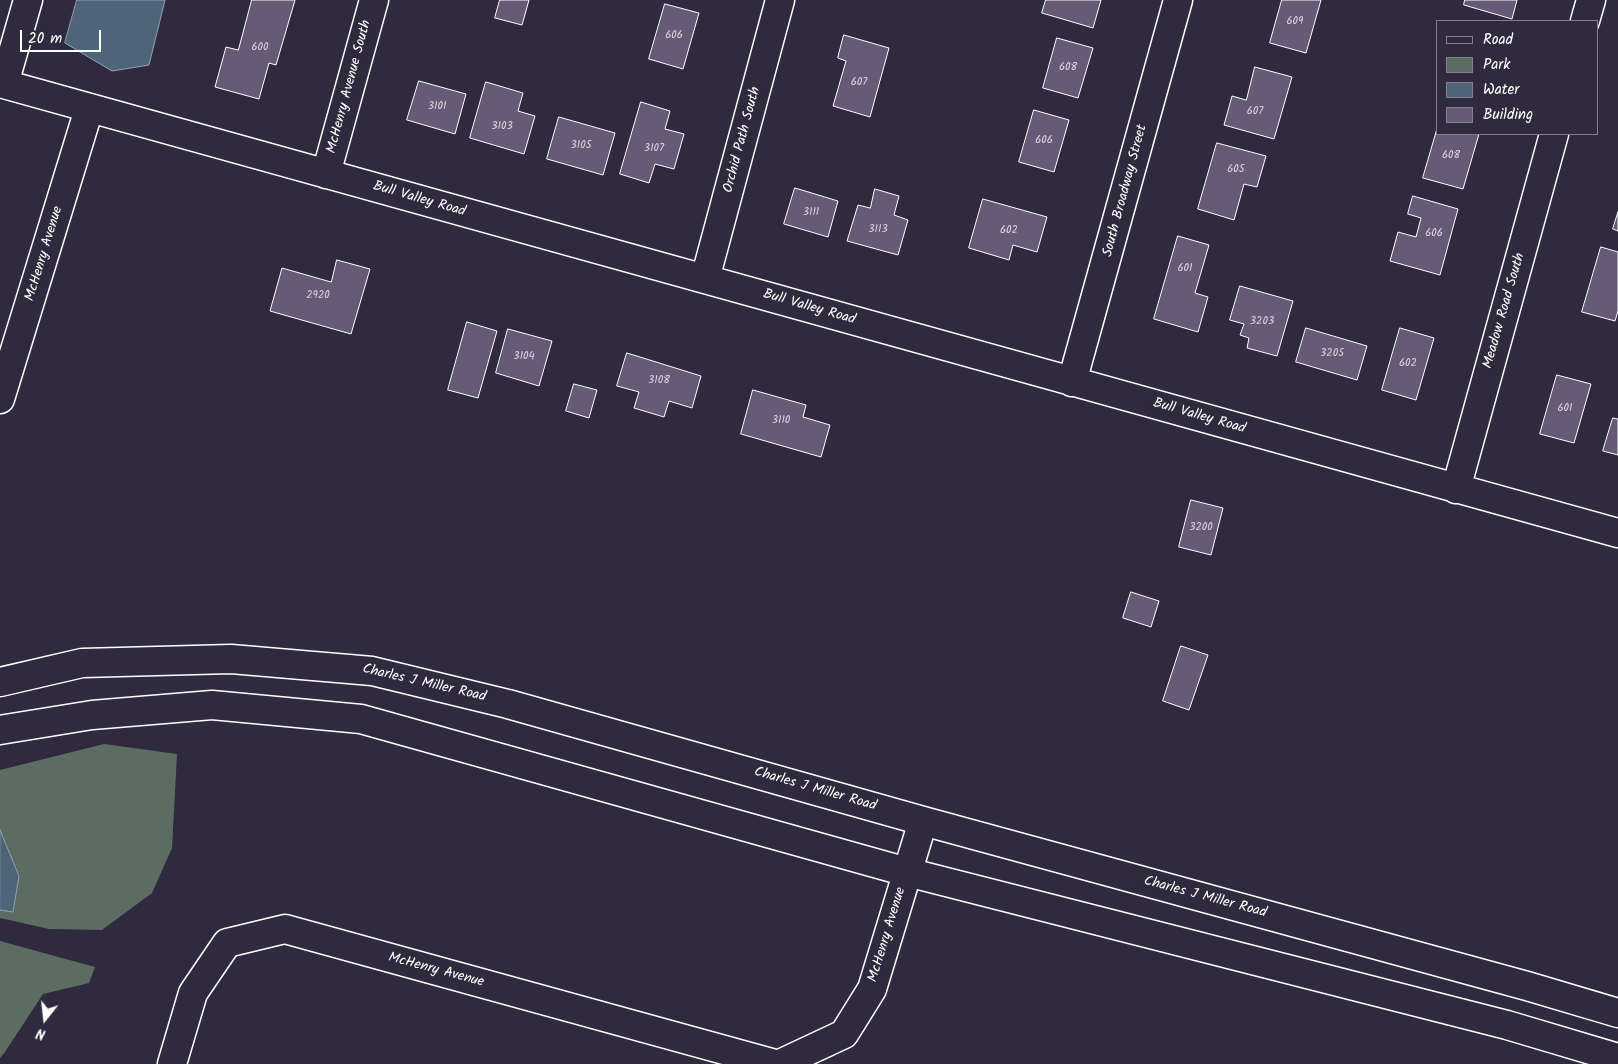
<!DOCTYPE html>
<style>
body{margin:0}
#map{position:relative;width:1618px;height:1064px;overflow:hidden;background:#2f2a3d;font-family:Kalam,sans-serif}
canvas{display:block}
.legend{position:absolute;left:1436px;top:20px;width:162px;height:115px;box-sizing:border-box;background:#2f2a3d;border:1px solid #827f8b;margin:0;padding:6px 9px;list-style:none;font-size:15px;color:#fff}
.legend li{display:flex;align-items:center;gap:10px;height:25px}
.legend b{width:25px;border:1px solid #827f8b}
.north{position:absolute;left:20px;top:994px;width:50px;height:50px;-webkit-text-stroke:4px #2f2a3d;paint-order:stroke;rotate:196deg;font-size:14px;font-weight:700;line-height:20px;text-align:center;color:#fff}
.north::after{content:'';display:block;margin:auto;width:18px;height:22px;background:#fff;clip-path:polygon(50% 0,100% 100%,50% 72%,0 100%)}
.scale{position:absolute;left:20px;top:30px;width:81px;height:22px;box-sizing:border-box;border:2px solid #fff;border-top:0;padding-left:6px;font-size:15px;line-height:18px;white-space:nowrap;color:#fff;-webkit-text-stroke:4px #2f2a3d;paint-order:stroke}
</style>
<div id="map">
<canvas width="1618" height="1064"></canvas>
<ul class="legend">
<li><b style="height:6px;background:#2f2a3d"></b>Road</li>
<li><b style="height:14px;background:#5c6c62"></b>Park</li>
<li><b style="height:14px;background:#4e6478"></b>Water</li>
<li><b style="height:14px;background:#665a77"></b>Building</li>
</ul>
<div class="north">N</div>
<div class="scale">20 m</div>
</div>
<script>
const ctx = document.querySelector('canvas').getContext('2d');
ctx.lineJoin = 'round';
function fillPath(path, color) { ctx.fillStyle = color; ctx.fill(path, 'evenodd'); }
function stroke(path, color, width, dash) { ctx.strokeStyle = color; ctx.lineWidth = width; ctx.lineCap = dash ? 'butt' : 'round'; ctx.setLineDash(dash || []); ctx.stroke(path); }
function label(font, color, halo, rows, align = 'center') {
  ctx.font = font + ' Kalam,sans-serif'; ctx.lineWidth = 4.5; ctx.setLineDash([]); ctx.textBaseline = 'middle'; ctx.strokeStyle = halo; ctx.fillStyle = color; for (const [text, x, y, turn = 0] of rows) {
    ctx.save(); ctx.translate(x, y); ctx.rotate((+turn || 0) * Math.PI / 180); ctx.textAlign = isNaN(turn) ? turn : align; if (halo) ctx.strokeText(text, 0, 0); ctx.fillText(text, 0, 0); ctx.restore();
  }
}
fillPath(new Path2D(`
 M104 744 177 754 172 848 152 893 102 930 49 929 0 918V770Z
 M0 941 95 967 89 983 43 994 5 1052 0 1058Z`), '#5c6c62');
const water = new Path2D(`
 M77 0H165L149 65 112 71 65 43Z
 M0 830 19 876 13 912 0 910Z`);
fillPath(water, '#4e6478');
stroke(water, '#95a2ae', 1);
const building = new Path2D(`
 M252 0H295L276 65 269 63 259 99 215 87 226 47 238 50Z
 M500 0H529L522 25 495 18Z
 M1046 0H1101L1093 28 1042 13Z
 M1282 0H1321L1306 53 1270 43Z
 M1465 0H1517L1512 19 1464 5Z
 M665 4 699 13 683 69 649 59Z
 M844 35 889 48 870 117 833 106 846 61 838 58Z
 M1057 38 1093 48 1078 98 1043 88Z
 M1255 67 1292 77 1274 139 1224 125 1232 96 1246 100Z
 M419 81 466 94 455 134 407 120Z
 M486 82 523 93 518 111 535 116 524 154 470 138Z
 M641 102 670 111 665 129 684 134 674 169 655 164 649 183 620 174Z
 M1034 110 1069 120 1054 172 1019 162Z
 M559 117 615 133 603 175 547 159Z
 M1437 129V134H1479L1463 189 1423 178Z
 M1217 143 1266 156 1257 187 1244 184 1234 220 1198 209Z
 M795 188 838 201 828 237 784 224Z
 M875 189 899 196 894 215 908 220 898 255 847 241 858 205 870 208Z
 M1413 196 1458 209 1440 275 1390 261 1398 232 1416 237 1421 218 1408 214Z
 M983 199 1047 217 1037 252 1013 245 1009 260 969 248Z
 M1618 212V231L1613 229Z
 M1178 236 1209 245 1195 293 1208 297 1198 332 1154 319Z
 M1601 247 1618 252V311L1615 321 1582 312Z
 M337 260 370 269 351 334 270 311 282 268 331 282Z
 M1240 286 1293 301 1277 356 1247 348 1249 338 1240 335 1244 324 1230 320Z
 M467 322 497 331 478 398 448 390Z
 M1306 328 1367 346 1357 380 1296 362Z
 M1400 328 1434 338 1416 400 1382 390Z
 M508 329 552 341 539 386 496 373Z
 M627 353 701 376 692 408 669 401 664 417 634 408 639 392 617 386Z
 M1557 375 1591 384 1574 443 1540 434Z
 M574 384 597 390 589 418 566 411Z
 M753 390 806 405 803 417 830 425 821 457 741 434Z
 M1613 418 1618 419V455L1603 451Z
 M1191 500 1223 508 1211 555 1179 547Z
 M1131 592 1159 601 1151 627 1123 618Z
 M1181 646 1208 655 1189 710 1163 701Z`);
fillPath(building, '#665a77');
stroke(building, '#fff', 1);
const minor = new Path2D(`
 M1585 21 1591 0
 M0 83 1618 533
 M4 84 28 0
 M326 174 374 0
 M705 279 780 0
 M1072 382 1178 0
 M0 399 89 109
 M1456 489 1554 134
 M0 682 82 663 231 659 372 671 508 704 923 821 1527 986 1618 1013
 M0 730 92 715 212 705 361 719 907 872 1507 1025 1618 1058
 M172 1064 193 993 227 943 285 929 775 1064
 M780 1064 844 1034 872 989 923 821`);
stroke(minor, '#fff', 31);
stroke(minor, '#2f2a3d', 28);
label('11px', '#d9d6dd', null, [
 ["609",1295,22],
 ["606",674,36],
 ["600",260,48],
 ["608",1068,68],
 ["607",859,83],
 ["3101",437,107],
 ["607",1255,112],
 ["3103",502,127],
 ["606",1044,141],
 ["3105",581,146],
 ["3107",654,149],
 ["608",1451,156],
 ["605",1236,170],
 ["3111",811,213],
 ["3113",878,230],
 ["602",1009,231],
 ["606",1434,234],
 ["601",1185,269],
 ["2920",318,296],
 ["3203",1262,322],
 ["3205",1332,354],
 ["3104",524,357],
 ["602",1408,364],
 ["3108",659,381],
 ["601",1565,409],
 ["3110",781,421],
 ["3200",1201,528]
]);
label('14px', '#fff', '#2f2a3d', [
 ["McHenry Avenue South",350,87,-75],
 ["Orchid Path South",743,140,-75],
 ["South Broadway Street",1126,191,-75],
 ["Bull Valley Road",419,200,16],
 ["McHenry Avenue",45,254,-73],
 ["Bull Valley Road",809,308,16],
 ["Meadow Road South",1505,311,-74],
 ["Bull Valley Road",1199,417,16],
 ["Charles J Miller Road",424,684,13],
 ["Charles J Miller Road",815,790,16],
 ["Charles J Miller Road",1205,898,15],
 ["McHenry Avenue",888,935,-73],
 ["McHenry Avenue",436,971,15]
]);
</script>
